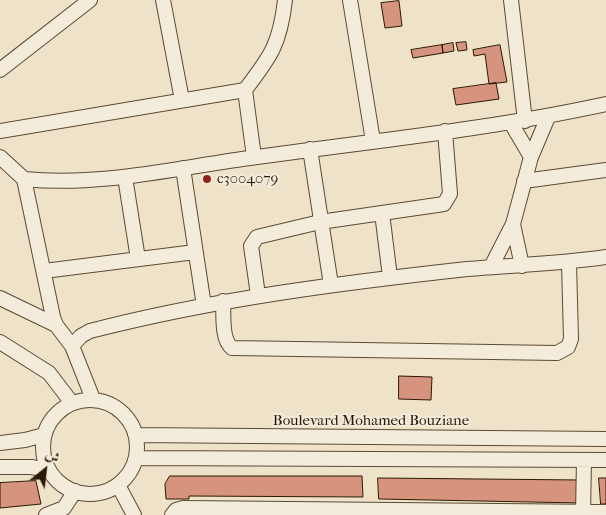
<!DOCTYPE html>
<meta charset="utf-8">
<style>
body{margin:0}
#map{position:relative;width:606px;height:515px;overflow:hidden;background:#eee2c8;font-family:"IM FELL French Canon",Amiri,serif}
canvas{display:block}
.north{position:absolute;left:20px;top:445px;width:50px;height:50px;-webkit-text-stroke:4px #f4ecdb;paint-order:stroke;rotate:29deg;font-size:14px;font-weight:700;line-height:20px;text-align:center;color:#2a1901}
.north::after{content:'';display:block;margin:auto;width:18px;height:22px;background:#2a1901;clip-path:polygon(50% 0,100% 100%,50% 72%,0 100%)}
</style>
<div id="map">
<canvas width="606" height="515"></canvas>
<div class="north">ش</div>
</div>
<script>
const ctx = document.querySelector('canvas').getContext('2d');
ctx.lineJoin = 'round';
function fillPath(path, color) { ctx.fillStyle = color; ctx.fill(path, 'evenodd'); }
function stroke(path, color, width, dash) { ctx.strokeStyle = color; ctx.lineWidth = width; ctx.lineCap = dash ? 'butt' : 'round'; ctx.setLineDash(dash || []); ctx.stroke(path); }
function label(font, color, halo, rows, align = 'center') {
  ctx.font = font + ' "IM FELL French Canon",serif'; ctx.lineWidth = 4; ctx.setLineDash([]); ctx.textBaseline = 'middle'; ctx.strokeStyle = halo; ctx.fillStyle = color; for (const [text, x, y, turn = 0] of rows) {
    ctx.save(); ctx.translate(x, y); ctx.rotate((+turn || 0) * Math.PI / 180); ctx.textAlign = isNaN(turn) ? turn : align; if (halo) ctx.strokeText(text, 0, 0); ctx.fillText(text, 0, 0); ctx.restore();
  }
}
const building = new Path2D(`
 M399 1 402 26 385 28 381 3Z
 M466 42 467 50 458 51 456 43Z
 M453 43 454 51 443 53 442 45Z
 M442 45 443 53 413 58 411 50Z
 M500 45 507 82 489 84 485 54 474 56 473 50Z
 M496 83 499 99 456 105 453 89Z
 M399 376 432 377 431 400 399 399Z
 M170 476H362L363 497 189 496V499H166L165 484Z
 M378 478 581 480V503L379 499Z
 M599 478H606V504H601Z
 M36 481 41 504 0 508V483Z`);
fillPath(building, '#d6937e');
stroke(building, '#2a1901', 1);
const minor = new Path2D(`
 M163 0 182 100
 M350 0 373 141
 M511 0 525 121
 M0 70 90 0
 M511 123 531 157
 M0 131 245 90
 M310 149 331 285
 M0 157 24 179 53 317 56 325 72 346 93 399
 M254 157 245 90C271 56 280 44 285 0
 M183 168 204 306
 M125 177 138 259
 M24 179C102 187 180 167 257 157 374 141 491 129 606 104
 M524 181 606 170
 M382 213 390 277
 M513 224 522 266
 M491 267 513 224 531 157 548 117
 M44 271 195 252
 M258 295 251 246 257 237 320 222 444 204 450 194 445 131
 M0 298 56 325
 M223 301C224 315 221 339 232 348L557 353 568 347 571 339 569 263
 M0 342 49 373 72 403
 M72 346 81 336 90 331C214 299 340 283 467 269 513 265 560 264 606 257
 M43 447a47 47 0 1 1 94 0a47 47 0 1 1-94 0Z
 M136 435 606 439
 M0 443 25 440 44 435
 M136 458 606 460
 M0 467H31L49 470
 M118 485 134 515
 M46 515 64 508 75 491
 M172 515 176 510 183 508 606 512
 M583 515 584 460`);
stroke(minor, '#5b4b33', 16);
stroke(minor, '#f4ecdb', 14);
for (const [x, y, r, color] of [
 [207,179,5,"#8f2418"]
]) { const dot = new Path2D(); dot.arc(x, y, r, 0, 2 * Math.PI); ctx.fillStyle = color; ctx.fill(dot); stroke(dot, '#f4ecdb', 2); }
label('15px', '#2a1901', '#f4ecdb', [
 ["c3004079",217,179]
], 'left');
label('15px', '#2a1901', '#f4ecdb', [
 ["Boulevard Mohamed Bouziane",371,421]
]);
</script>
